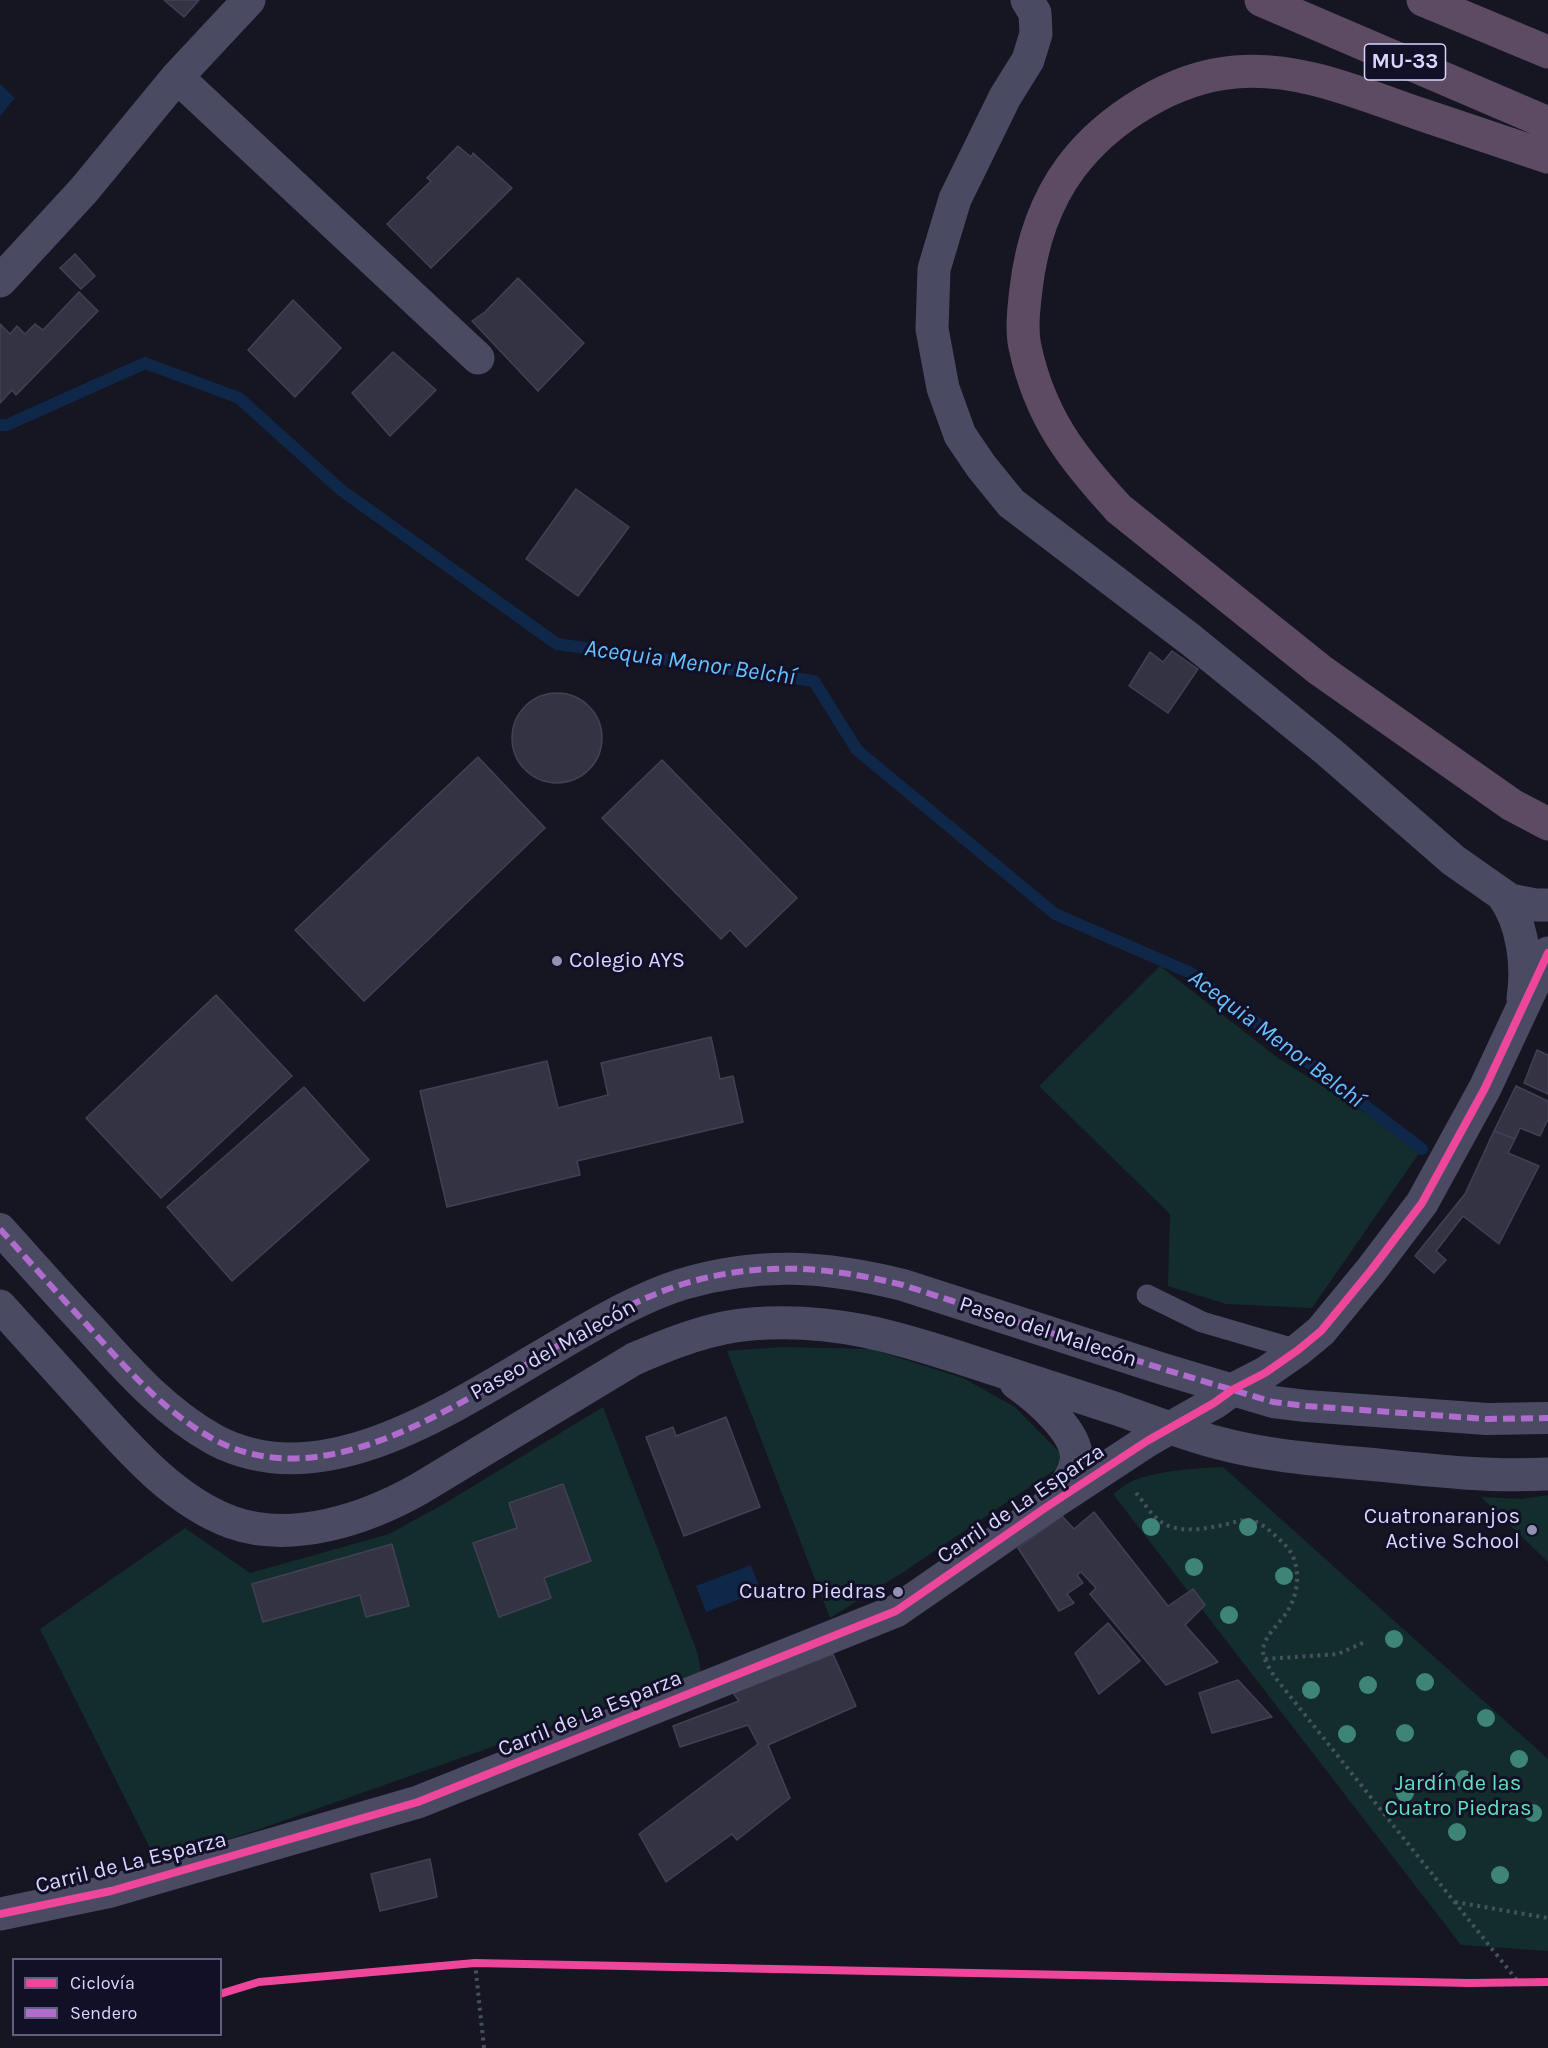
<!DOCTYPE html>
<meta charset="utf-8">
<style>
body{margin:0}
#map{position:relative;width:1548px;height:2048px;overflow:hidden;background:#161522;font-family:Karla,sans-serif}
canvas{display:block}
.legend{position:absolute;left:12px;top:1958px;width:210px;height:78px;box-sizing:border-box;background:#121027;border:2px solid #615f7d;margin:0;padding:8px 10px;list-style:none;font-size:18px;color:#d8d6ff}
.legend li{display:flex;align-items:center;gap:12px;height:30px}
.legend b{width:30px;border:2px solid #615f7d}
</style>
<div id="map">
<canvas width="1548" height="2048"></canvas>
<ul class="legend">
<li><b style="height:8px;background:#ed469a"></b>Ciclovía</li>
<li><b style="height:8px;background:#b06ccc"></b>Sendero</li>
</ul>
</div>
<script>
const ctx = document.querySelector('canvas').getContext('2d');
ctx.lineJoin = 'round';
function fillPath(path, color) { ctx.fillStyle = color; ctx.fill(path, 'evenodd'); }
function stroke(path, color, width, dash) { ctx.strokeStyle = color; ctx.lineWidth = width; ctx.lineCap = dash ? 'butt' : 'round'; ctx.setLineDash(dash || []); ctx.stroke(path); }
function label(font, color, halo, rows, align = 'center') {
  ctx.font = font + ' Karla,sans-serif'; ctx.lineWidth = 6; ctx.setLineDash([]); ctx.textBaseline = 'middle'; ctx.strokeStyle = halo; ctx.fillStyle = color; for (const [text, x, y, turn = 0] of rows) {
    ctx.save(); ctx.translate(x, y); ctx.rotate((+turn || 0) * Math.PI / 180); ctx.textAlign = isNaN(turn) ? turn : align; if (halo) ctx.strokeText(text, 0, 0); ctx.fillText(text, 0, 0); ctx.restore();
  }
}
fillPath(new Path2D(`
 M1160 966 1278 1058 1422 1149 1312 1308 1226 1304 1168 1286 1170 1214 1039 1086Z
 M782 1347 871 1349 963 1378 1015 1407 1068 1461 905 1571 830 1618 727 1351Z
 M603 1407 698 1654 701 1673 260 1829 157 1862 40 1629 185 1528 250 1573 389 1534 442 1505Z
 M1223 1467 1548 1759V1951L1461 1945 1113 1494C1118 1491 1123 1486 1129 1483 1149 1471 1199 1468 1223 1467Z
 M1548 1495V1562L1481 1497 1522 1499Z`), '#132d2c');
fillPath(new Path2D(`
 M0 84 15 98 0 116Z
 M751 1565 761 1591 706 1612 696 1586Z`), '#0f2748');
stroke(new Path2D(`
 M0 425H7L145 363 239 398 341 490 557 644 814 681 857 750 1055 914 1191 973 1422 1149`), '#0f2748', 12);
const building = new Path2D(`
 M164 0H199L184 17Z
 M458 146 471 157 473 153 512 188 431 268 387 224 431 181 427 178Z
 M75 254 95 276 81 289 60 268Z
 M518 278 584 343 538 391 472 321 485 312Z
 M79 292 98 311 16 395 12 390 0 403V324L10 334 17 326 25 334 35 324 43 330Z
 M293 300 341 348 295 397 248 350Z
 M393 352 436 390 390 436 352 393Z
 M576 489 629 527 578 596 526 559Z
 M1172 651 1198 669 1168 713 1129 686 1150 652 1163 662Z
 M512 738a45 45 0 1 1 90 0a45 45 0 1 1-90 0Z
 M478 757 545 828 364 1001 295 930Z
 M662 760 797 898 746 947 730 930 721 939 602 818Z
 M216 995 292 1076 161 1198 86 1118Z
 M711 1037 720 1079 733 1076 743 1122 577 1161 580 1175 447 1207 420 1091 547 1061 558 1108 608 1095 601 1063Z
 M1537 1050 1548 1055V1094L1524 1083Z
 M1516 1086 1548 1101V1119L1540 1136 1520 1128 1515 1139 1494 1131Z
 M304 1087 369 1160 232 1281 167 1207Z
 M1494 1131 1515 1139 1508 1153 1539 1166 1499 1244 1463 1216 1436 1251 1446 1260 1434 1273 1415 1256 1465 1194Z
 M726 1417 760 1507 684 1536 646 1437 673 1427 676 1436Z
 M563 1484 591 1561 544 1578 551 1598 499 1617 473 1543 517 1528 509 1503Z
 M1094 1512 1168 1606 1193 1589 1205 1605 1185 1625 1218 1662 1166 1685 1090 1594 1096 1588 1081 1572 1077 1575 1083 1583 1067 1594 1074 1603 1059 1611 1018 1548 1062 1516 1074 1529Z
 M392 1544 409 1606 366 1617 360 1595 263 1622 252 1584Z
 M1108 1623 1140 1661 1099 1694 1075 1653Z
 M833 1654 856 1706 768 1745 790 1798 737 1840 732 1834 666 1882 639 1834 758 1744 748 1725 680 1747 673 1726 739 1701 733 1693Z
 M1238 1680 1272 1717 1212 1733 1199 1693Z
 M430 1859 437 1897 380 1911 371 1874Z`);
fillPath(building, '#343344');
stroke(building, '#434055', 1.5);
stroke(new Path2D(`
 M1136 1493C1144 1502 1150 1514 1160 1521 1176 1534 1205 1529 1223 1525 1234 1523 1243 1518 1254 1521 1265 1525 1276 1536 1284 1544 1302 1561 1300 1592 1287 1612 1280 1623 1263 1637 1263 1651 1263 1659 1270 1669 1274 1676L1520 1984
 M1265 1659 1338 1654 1367 1641
 M1455 1902 1548 1918
 M475 1963 484 2048`), '#44515e', 4, [3, 4.5]);
stroke(new Path2D(`
 M1147 1295 1202 1322 1298 1350`), '#4a4b63', 21);
stroke(new Path2D(`
 M0 1229C29 1261 58 1294 88 1326 126 1368 164 1412 215 1440 363 1518 545 1326 683 1284 760 1261 826 1266 903 1285L1163 1369 1273 1402 1306 1406 1487 1419 1548 1418`), '#4a4b63', 32);
stroke(new Path2D(`
 M1027 0 1035 13 1036 34 1028 60 1005 97 955 199 934 269 932 329 943 388 960 435 981 466 1011 503 1191 640 1329 752 1453 860 1510 900 1535 905H1548
 M177 77 478 358
 M0 281 84 190 177 77 249 0
 M1503 896C1523 923 1528 966 1523 998
 M0 1914 111 1891 418 1802 896 1611 1045 1508 1147 1441 1214 1403 1232 1390 1265 1373 1298 1350 1321 1331 1372 1269 1422 1203 1485 1088 1548 953`), '#4a4b63', 33);
stroke(new Path2D(`
 M0 1306C29 1338 57 1369 86 1401 127 1446 172 1500 231 1522 292 1544 366 1519 419 1489L634 1359C671 1343 711 1327 751 1324 833 1317 897 1337 973 1362 1021 1378 1069 1393 1117 1409 1151 1421 1184 1434 1219 1443 1271 1457 1325 1460 1378 1465 1435 1471 1491 1477 1548 1474
 M1016 1383C1036 1397 1081 1434 1076 1462 1073 1481 1057 1494 1045 1508`), '#4a4b63', 33);
stroke(new Path2D(`
 M1261 0 1548 123
 M1423 0 1548 52
 M1548 157C1506 143 1465 129 1423 115 1363 95 1301 66 1235 72 1174 77 1108 118 1071 167 1045 202 1031 246 1026 289 1024 307 1021 329 1025 347 1040 417 1072 458 1119 509L1320 670 1512 805 1548 824`), '#5c4b63', 33);
stroke(new Path2D(`
 M0 1229C29 1261 58 1294 88 1326 126 1368 164 1412 215 1440 363 1518 545 1326 683 1284 760 1261 826 1266 903 1285L1163 1369 1273 1402 1306 1406 1487 1419 1548 1418`), '#b06ccc', 6, [12, 6]);
stroke(new Path2D(`
 M0 1914 111 1891 418 1802 896 1611 1045 1508 1147 1441 1214 1403 1232 1390 1265 1373 1298 1350 1321 1331 1372 1269 1422 1203 1485 1088 1548 953
 M220 1994 259 1982 475 1963 1469 1983 1548 1982`), '#ed469a', 8);
ctx.fillStyle = '#3f8575';
for (const [x, y] of [
 [1151,1527],
 [1248,1527],
 [1194,1567],
 [1284,1576],
 [1229,1615],
 [1394,1639],
 [1425,1682],
 [1368,1685],
 [1311,1690],
 [1486,1718],
 [1405,1733],
 [1347,1734],
 [1519,1759],
 [1464,1779],
 [1405,1793],
 [1533,1813],
 [1457,1832],
 [1500,1875]
]) { ctx.beginPath(); ctx.arc(x, y, 9, 0, 2 * Math.PI); ctx.fill(); }
for (const [x, y, r, color] of [
 [557,961,6,"#9492b2"],
 [1532,1530,6,"#9492b2"],
 [898,1592,6,"#9492b2"]
]) { const dot = new Path2D(); dot.arc(x, y, r, 0, 2 * Math.PI); ctx.fillStyle = color; ctx.fill(dot); stroke(dot, '#121027', 2); }
for (const [x, y, w] of [
 [1405,62,81]
]) { const box = new Path2D(); box.roundRect(x - w / 2, y - 18, w, 36, 4.5); ctx.fillStyle = '#121027'; ctx.fill(box); stroke(box, '#d8d6ff', 1.5); }
label('bold 21px', '#d8d6ff', null, [
 ["MU-33",1405,62]
]);
label('22px', '#d8d6ff', '#121027', [
 ["Colegio AYS",569,961,"left"],
 ["Cuatronaranjos",1520,1517],
 ["Active School",1520,1542],
 ["Cuatro Piedras",886,1592]
], 'right');
label('22px', '#d8d6ff', '#121027', [
 ["Paseo del Malecón",1048,1332,18],
 ["Paseo del Malecón",553,1350,-29],
 ["Carril de La Esparza",1021,1504,-34],
 ["Carril de La Esparza",590,1714,-22],
 ["Carril de La Esparza",131,1863,-14]
]);
label('22px', '#61e0b9', '#121027', [
 ["Jardín de las",1458,1784],
 ["Cuatro Piedras",1458,1809]
]);
label('italic 24px', '#64c0fe', '#121027', [
 ["Acequia Menor Belchí",690,663,8],
 ["Acequia Menor Belchí",1276,1039,37]
]);
</script>
